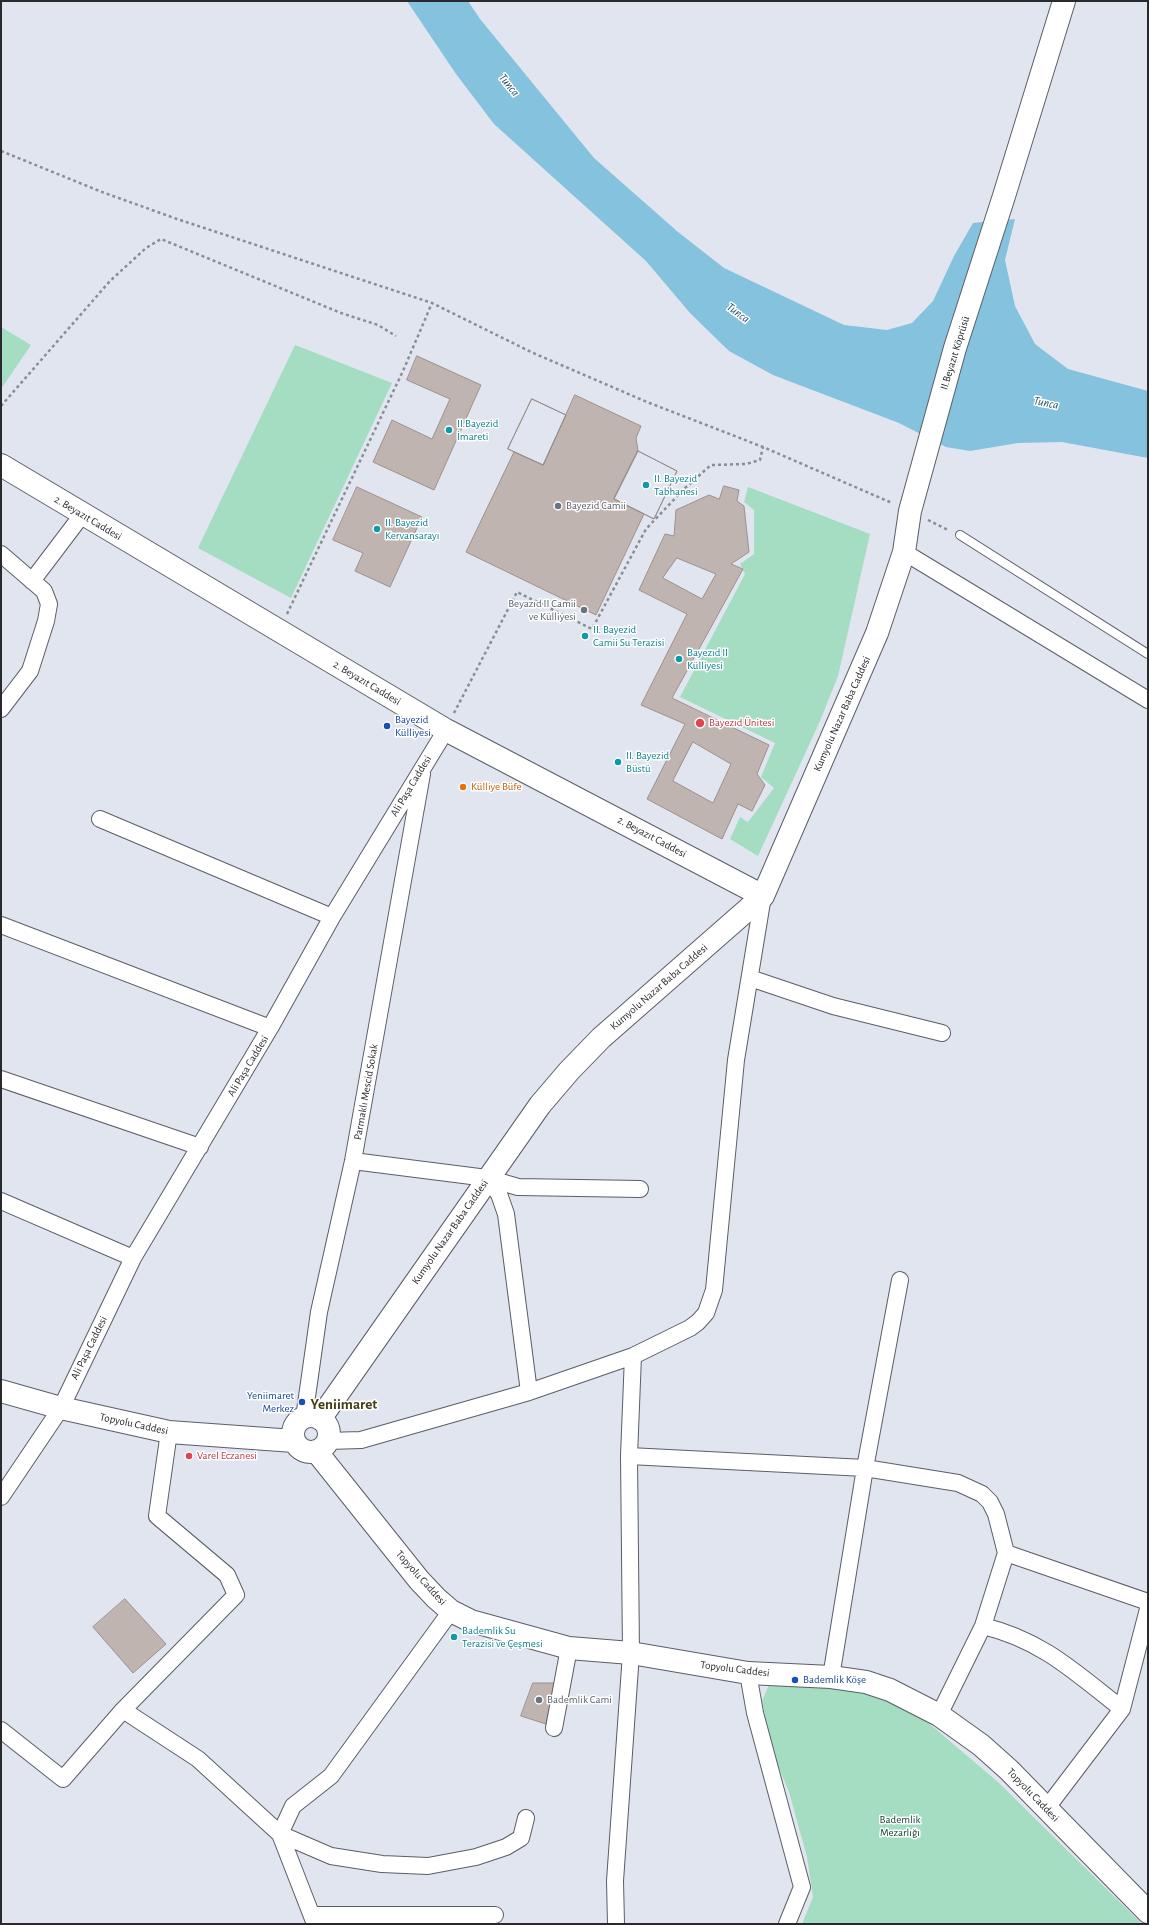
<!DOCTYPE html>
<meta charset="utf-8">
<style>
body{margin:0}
#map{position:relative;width:1149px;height:1925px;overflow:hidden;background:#e0e5ef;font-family:"Alegreya Sans",sans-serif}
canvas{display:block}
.frame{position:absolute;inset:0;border:2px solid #292a2e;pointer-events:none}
</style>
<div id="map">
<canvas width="1149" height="1925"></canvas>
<div class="frame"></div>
</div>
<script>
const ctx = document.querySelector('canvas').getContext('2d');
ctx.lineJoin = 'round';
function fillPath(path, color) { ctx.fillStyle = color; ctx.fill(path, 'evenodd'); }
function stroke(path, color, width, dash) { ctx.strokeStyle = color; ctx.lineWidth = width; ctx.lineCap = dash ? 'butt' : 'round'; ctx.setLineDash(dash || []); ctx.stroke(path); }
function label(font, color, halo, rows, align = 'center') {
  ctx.font = font + ' "Alegreya Sans",sans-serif'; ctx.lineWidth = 3; ctx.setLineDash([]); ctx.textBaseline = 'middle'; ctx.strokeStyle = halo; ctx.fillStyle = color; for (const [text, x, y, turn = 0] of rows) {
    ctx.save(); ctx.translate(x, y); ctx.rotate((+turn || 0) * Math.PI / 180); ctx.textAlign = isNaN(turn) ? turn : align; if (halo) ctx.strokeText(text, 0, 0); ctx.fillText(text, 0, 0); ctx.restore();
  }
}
fillPath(new Path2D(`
 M1 327 31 345 1 389Z
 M295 345 392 383 291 598 198 548Z
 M748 487 870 534 838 676 820 721 758 856 730 839 740 817 748 822 774 788 761 777 775 743 680 697 745 574 740 564 754 554V510L744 502Z
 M771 1680 856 1689 906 1704 998 1782 1142 1924H802L813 1897 807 1857 789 1792 772 1751 762 1701Z`), '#a4ddc2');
fillPath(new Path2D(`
 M407 1H468L480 19 594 158 678 232 724 268 844 325 887 330 912 323 933 301 954 256 973 223 1015 219 1005 260 1015 306 1035 344 1068 369 1148 391V458L1062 442 1018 443 970 451 946 447 899 423 773 375 729 351 690 313 646 261 494 124 456 74Z`), '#84c2de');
const building = new Path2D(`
 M417 356 481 385 434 490 373 462 392 420 432 439 450 399 407 380Z
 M575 395 641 426 636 438 638 451 614 499 644 514 596 615 466 552 514 452 543 465Z
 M532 399 566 415 543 465 508 449Z
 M532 399 566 415 543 465 508 449Z
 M638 451 677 471 654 519 614 499Z
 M638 451 677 471 654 519 614 499Z
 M724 486 739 490 737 501 744 506 749 552 731 564 743 569 672 698 769 745 757 774 765 785 752 811 738 804 722 839 647 799 685 724 641 705 687 614 639 590 665 534 674 536 676 510 709 495 719 499ZM677 558 716 574 702 599 663 578ZM693 742 731 764 713 803 673 781Z
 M357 487 422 517 390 587 355 571 363 553 333 540Z
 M125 1599 166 1644 133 1673 93 1627Z
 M452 1634 458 1636 456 1641 451 1639Z
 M533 1683H555L546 1724 521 1716Z`);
fillPath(building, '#c0b4b1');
stroke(building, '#9b908d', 1);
const lane = new Path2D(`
 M960 535 1148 654`);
const street = new Path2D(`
 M904 552 1148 700
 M1 554 44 591 49 604 46 621 30 671 1 709
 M32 581 82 515
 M100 819 332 917
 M1 925 270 1028
 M750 978 833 1006 942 1033
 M1 1079 200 1147
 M353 1161 487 1178 518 1187 640 1189
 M487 1178 499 1194 506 1214 529 1392 633 1356 690 1328 698 1322 706 1313 714 1290 736 1060 763 896
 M1 1201 133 1258
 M304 1418 319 1312 353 1161 422 774
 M327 1441 361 1440 529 1392
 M629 1456 865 1468 958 1483 982 1494 990 1502 996 1514 1006 1553 1148 1602
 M1 1497 61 1408 133 1258 270 1028 332 917 446 730
 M983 1626C1042 1640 1076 1673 1122 1709
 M748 1673 755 1713 802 1887 787 1924
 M831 1677 865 1468 900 1280
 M123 1710 198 1759 280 1834 293 1806 331 1776 451 1611
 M939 1715 983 1626 1006 1553
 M554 1728 569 1648
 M1 1730 63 1779 123 1710 236 1595 227 1575 157 1516 169 1432
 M1046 1809 1122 1709 1148 1609
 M280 1834 331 1856 382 1864 428 1866 476 1857 506 1847 521 1838 526 1818
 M280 1834 315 1924
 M312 1915H495
 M616 1924 615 1881 631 1653 629 1456 633 1356`);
const secondary = new Path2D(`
 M1 465 446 730 763 896
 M1 1391 61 1408 169 1432 294 1441
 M293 1434a18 18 0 1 1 36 0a18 18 0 1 1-36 0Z
 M320 1419 540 1105 569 1071 601 1038 763 896 877 633 904 552 910 511 955 348 1004 196 1064 1
 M316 1451 419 1580 436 1598 451 1611 471 1621 569 1648 631 1653 748 1673 831 1677 866 1682 890 1690 939 1715 981 1745 1009 1770 1148 1912`);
stroke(lane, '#5a5e66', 10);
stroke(street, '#5a5e66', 18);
stroke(secondary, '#5a5e66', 24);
stroke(new Path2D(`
 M1 151 102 192 177 219 432 303 531 352 647 402 763 447 892 503
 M1 406 110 281 146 248 161 239 341 313 378 325 396 336
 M928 520 948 530
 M287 614 403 371 432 303
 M454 713 517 592 592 629 646 529 685 488 711 465 746 464 760 460 763 447`), '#898d94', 2.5, [3, 3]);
stroke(lane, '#fff', 8);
stroke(street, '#fff', 16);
stroke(secondary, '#fff', 22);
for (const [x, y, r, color] of [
 [449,430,4,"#0f9aa8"],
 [646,485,4,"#0f9aa8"],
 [558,506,4,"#6b7280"],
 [377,529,4,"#0f9aa8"],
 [584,610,4,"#6b7280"],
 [585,636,4,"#0f9aa8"],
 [679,659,4,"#0f9aa8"],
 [700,723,5,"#e0444e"],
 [387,726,4,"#1a4fb4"],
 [618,762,4,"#0f9aa8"],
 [463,787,4,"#e8710a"],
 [302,1402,4,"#1a4fb4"],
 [189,1456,4,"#e0444e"],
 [454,1637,4,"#0f9aa8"],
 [795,1680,4,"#1a4fb4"],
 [539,1700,4,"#6b7280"]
]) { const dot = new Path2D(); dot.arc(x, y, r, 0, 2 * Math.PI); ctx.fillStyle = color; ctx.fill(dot); stroke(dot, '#fff', 1.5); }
label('11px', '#292a2e', '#fff', [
 ["II.Beyazıt Köprüsü",955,353,-73],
 ["2. Beyazıt Caddesi",88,518,31],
 ["2. Beyazıt Caddesi",367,683,31],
 ["Kumyolu Nazar Baba Caddesi",842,714,-66],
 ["Ali Paşa Caddesi",411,786,-59],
 ["2. Beyazıt Caddesi",652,837,28],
 ["Kumyolu Nazar Baba Caddesi",659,987,-41],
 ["Ali Paşa Caddesi",248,1066,-59],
 ["Parmaklı Mescid Sokak",366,1092,-80],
 ["Kumyolu Nazar Baba Caddesi",450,1232,-55],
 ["Ali Paşa Caddesi",89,1348,-64],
 ["Topyolu Caddesi",134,1424,12],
 ["Topyolu Caddesi",421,1578,48],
 ["Topyolu Caddesi",735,1669,7],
 ["Topyolu Caddesi",1033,1795,46]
]);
label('11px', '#0d838f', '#fff', [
 ["II.Bayezid",457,424],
 ["İmareti",457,437],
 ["II. Bayezid",654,479],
 ["Tabhanesi",654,492],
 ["II. Bayezid",385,523],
 ["Kervansarayı",385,536],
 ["II. Bayezid",593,630],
 ["Camii Su Terazisi",593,643],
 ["Bayezıd II",687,653],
 ["Külliyesi",687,666],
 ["II. Bayezid",626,756],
 ["Büstü",626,769],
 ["Bademlik Su",462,1631],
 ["Terazisi ve Çeşmesi",462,1644]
], 'left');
label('11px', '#5b616d', '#fff', [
 ["Bayezid Camii",566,506],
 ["Beyazıd II Camii",576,604,"right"],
 ["ve Külliyesi",576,617,"right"],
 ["Bademlik Cami",547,1700]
], 'left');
label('11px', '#164399', '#fff', [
 ["Bayezid",395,720],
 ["Külliyesi",395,733],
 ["Yeniimaret",294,1396,"right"],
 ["Merkez",294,1409,"right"],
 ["Bademlik Köşe",803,1680]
], 'left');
label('11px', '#be3a42', '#fff', [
 ["Bayezıd Ünitesi",709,723],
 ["Varel Eczanesi",197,1456]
], 'left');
label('11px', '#c56008', '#fff', [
 ["Külliye Büfe",471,787]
], 'left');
label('11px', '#0e412e', '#fff', [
 ["Bademlik",900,1820],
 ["Mezarlığı",900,1833]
]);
label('italic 12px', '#1d4f64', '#fff', [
 ["Tunca",509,85,51],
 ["Tunca",738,313,36],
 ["Tunca",1046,403,11]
]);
label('bold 15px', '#443e15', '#fff', [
 ["Yeniimaret",344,1404]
]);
</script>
